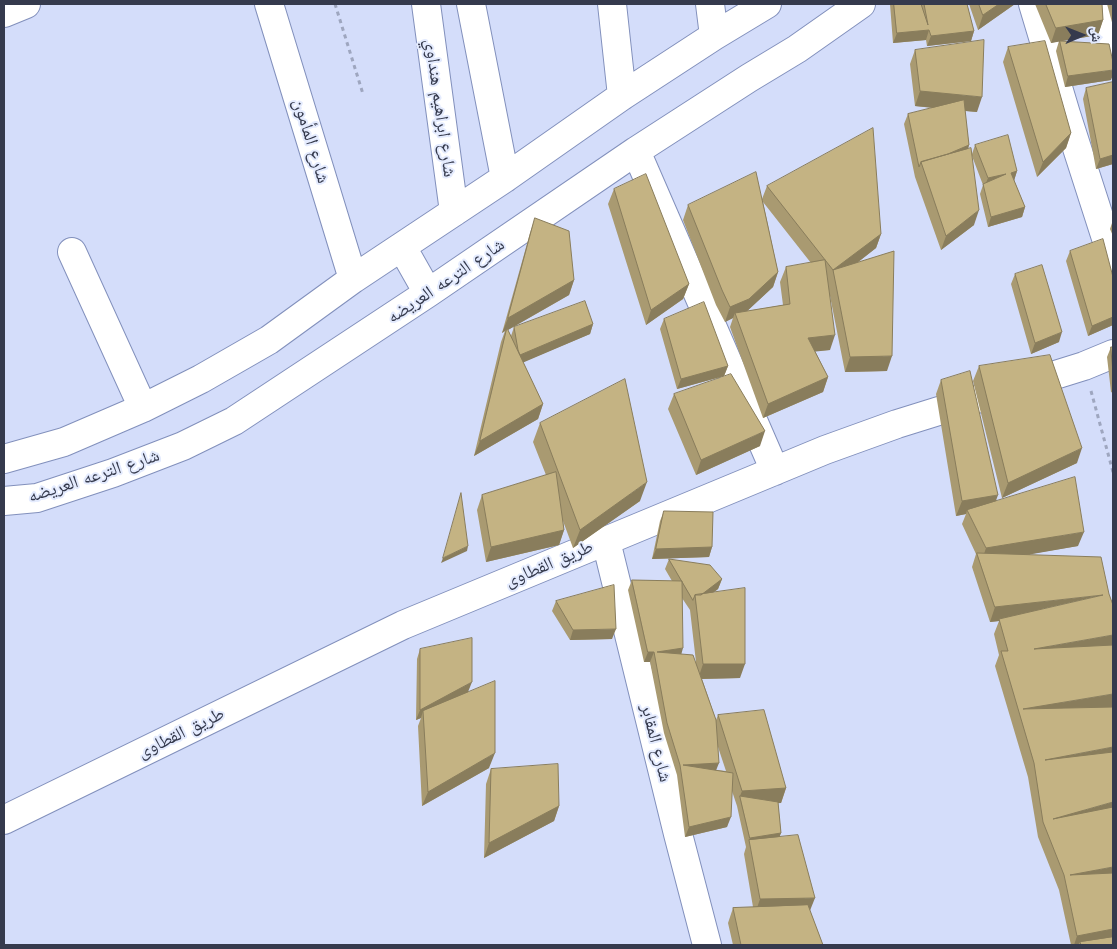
<!DOCTYPE html>
<meta charset="utf-8">
<style>
body{margin:0}
#map{position:relative;width:1117px;height:949px;overflow:hidden;background:#d4ddfa;font-family:"Work Sans","Noto Naskh Arabic",sans-serif}
canvas{display:block}
.frame{position:absolute;inset:0;border:5px solid #353a4d;pointer-events:none}
.north{position:absolute;left:1057px;top:10px;width:50px;height:50px;-webkit-text-stroke:4px #e4ebfe;paint-order:stroke;rotate:89deg;font-size:14px;font-weight:700;line-height:20px;text-align:center;color:#353a4d}
.north::after{content:'';display:block;margin:auto;width:18px;height:22px;background:#353a4d;clip-path:polygon(50% 0,100% 100%,50% 72%,0 100%)}
</style>
<div id="map">
<canvas width="1117" height="949"></canvas>
<div class="frame"></div>
<div class="north">ش</div>
</div>
<script>
const ctx = document.querySelector('canvas').getContext('2d');
ctx.lineJoin = 'round';
function stroke(path, color, width, dash) { ctx.strokeStyle = color; ctx.lineWidth = width; ctx.lineCap = dash ? 'butt' : 'round'; ctx.setLineDash(dash || []); ctx.stroke(path); }
function fillPath(path, color) { ctx.fillStyle = color; ctx.fill(path, 'evenodd'); }
function label(font, color, halo, rows, align = 'center') {
  ctx.font = font + ' "Work Sans","Noto Naskh Arabic",sans-serif'; ctx.lineWidth = 4; ctx.setLineDash([]); ctx.textBaseline = 'middle'; ctx.strokeStyle = halo; ctx.fillStyle = color; for (const [text, x, y, turn = 0] of rows) {
    ctx.save(); ctx.translate(x, y); ctx.rotate((+turn || 0) * Math.PI / 180); ctx.textAlign = isNaN(turn) ? turn : align; if (halo) ctx.strokeText(text, 0, 0); ctx.fillText(text, 0, 0); ctx.restore();
  }
}
const minor = new Path2D(`
 M269 4 353 279
 M426 4 454 212
 M471 4 505 178
 M612 4 622 96
 M710 4 714 36
 M1033 4 1066 114 1113 260
 M1100 4 1113 49
 M4 13 26 4
 M636 151 775 471
 M402 247 428 293
 M72 252 143 408
 M1023 385 1084 366 1113 354
 M4 459 64 442 143 408 201 379 269 340 353 279 505 178 622 96 714 36 767 4
 M4 501 37 498 113 473 183 446 234 421 428 293 636 151 749 78 797 49 861 4
 M606 541 678 834 707 945
 M4 820 403 625 825 450 897 424 974 400`);
stroke(minor, '#8290bc', 30);
stroke(new Path2D(`
 M335 4 363 94
 M1091 391 1113 472`), '#9ea6bf', 3, [4, 4]);
stroke(minor, '#fff', 28);
fillPath(new Path2D(`
 M890 4H967L974 31 971 41 927 46 926 40 893 43Z
 M969 4H1015L978 30Z
 M1035 4H1102L1103 20 1098 35 1061 41 1111 80 1065 87 1056 51 1059 41 1051 43Z
 M1107 4H1113V26Z
 M1008 47 1071 133 1066 148 1037 177 1003 62Z
 M915 50 977 112 965 111 969 145 968 149 972 154 975 145 1017 171 1014 180 1025 207 1022 217 988 227 980 194 983 185 972 156 974 225 941 250 915 177 904 124 908 114 933 108 915 106 910 64Z
 M1113 82V164L1096 169 1083 99 1086 88Z
 M767 186 881 234 876 248 857 263 887 371 845 372 830 296V350L815 351 828 377 823 392 763 418 730 327 733 318 725 322 716 305 683 220 688 205 762 199ZM763 202 811 263 786 267 780 282 783 305 747 311 773 287 778 272Z
 M614 189 689 284 683 299 646 325 608 204Z
 M535 218 574 280 569 295 508 330 511 336 514 327 593 324 590 334 523 362 543 404 538 419 474 456 501 342 505 331 502 333 530 233Z
 M1113 220V236L1110 229Z
 M1070 251 1113 277V325L1088 336 1066 261Z
 M1015 274 1059 342 1031 354 1011 284Z
 M664 319 728 366 724 376 677 389 660 329Z
 M1111 347H1113V393L1111 392 1107 357Z
 M979 366 1077 463 1002 498 973 381Z
 M941 380 996 501 1078 546 1030 554 1113 945H1071L1059 890 1038 837 1028 777 995 666 999 655 994 634 999 621 990 622 972 567 976 554 962 524 966 514 956 516 936 394Z
 M674 394 760 446 696 475 668 409Z
 M540 423 640 501 573 548 563 521 564 530 559 545 486 562 477 510 482 495 546 475 533 442Z
 M664 511 712 547 709 557 652 559 660 521Z
 M669 559 722 579 718 589 713 593 740 678 702 679 716 720 718 715 786 788 781 803H778L781 833 779 837 810 911 823 945H733L728 923 733 908 753 907 744 854 746 847 737 806 732 791 727 827 685 837 677 775 664 733 650 662H644L628 590 632 580 672 581 665 569ZM682 598 690 610 696 662 681 654ZM718 747 726 771 716 770Z
 M556 601 612 639 570 640 552 611Z
 M420 649 468 692 489 768 422 806 418 726 421 718 416 720 417 659Z
 M491 769 559 806 554 821 484 858 486 784Z`), '#a99a71');
fillPath(new Path2D(`
 M999 4H1015L978 30 983 15Z
 M1103 20 1098 35 1051 43 1056 28Z
 M929 30 926 40 893 43 897 33Z
 M974 31 971 41 927 46 931 36Z
 M1113 70V75L1111 80 1065 87 1068 76Z
 M920 91 982 97 977 112 915 106Z
 M1071 133 1066 148 1037 177 1043 162Z
 M969 145 966 155 922 166Z
 M1113 155V164L1096 169 1100 159Z
 M1017 171 1014 181 1011 173Z
 M1006 174 1003 184 984 188 988 178Z
 M1025 207 1022 217 988 227 991 217Z
 M979 210 974 225 941 250 946 236Z
 M881 234 876 248 835 280 833 270Z
 M778 272 773 287 744 314 735 313 733 318 725 322 730 307Z
 M574 280 569 295 506 331 507 328 505 331 502 333 508 318Z
 M689 284 683 299 646 325 651 310Z
 M1113 317V325L1088 336 1092 326Z
 M593 324 590 334 515 366 518 356Z
 M1062 332 1059 342 1031 354 1035 343Z
 M835 335 830 350 802 353 808 338Z
 M892 356 887 371 845 372 850 357Z
 M728 366 724 376 677 389 681 379Z
 M828 377 823 392 763 418 768 404Z
 M543 404 538 419 474 456 480 441Z
 M765 431 760 446 696 475 701 460Z
 M1082 448 1077 463 1002 498 1008 483Z
 M647 482 640 501 573 548 580 530Z
 M998 495 993 509 967 510 966 514 956 516 962 501Z
 M564 530 559 545 486 562 491 547Z
 M1084 532 1078 546 981 563 986 548Z
 M468 546 467 551 441 563 443 558Z
 M712 547 709 557 652 559 656 549Z
 M722 579 718 589 696 605 695 599Z
 M1103 595 999 619V621L990 622 995 607Z
 M616 629 612 639 570 640 573 630Z
 M1113 635V649H1034Z
 M683 648 680 659 657 652Z
 M648 652H654L650 662H644Z
 M703 664H745L740 678 698 679Z
 M472 682 468 692 423 711 421 718 416 720 420 710Z
 M1113 694V708L1023 709Z
 M1113 747V761L1045 760Z
 M495 753 489 768 422 806 428 792Z
 M719 763 715 773 683 765Z
 M786 788 781 803 743 805 740 796 742 791Z
 M1113 802V815L1053 819Z
 M559 806 554 821 484 858 489 843Z
 M731 817 727 827 685 837 689 827Z
 M781 833 777 843 749 840 750 838Z
 M1113 867V881L1070 875Z
 M815 898 809 913 755 914 760 899Z
 M1113 929V942H1080L1078 945H1074L1077 936Z`), '#897d5c');
const building = new Path2D(`
 M894 4H921L928 25 924 4H967L974 31 931 36 929 30 897 33Z
 M979 4H999L983 15Z
 M1046 4H1102L1103 20 1056 28Z
 M984 40 982 97 920 91 915 50Z
 M1045 41 1071 133 1043 162 1008 47Z
 M1060 41 1109 44 1113 62V70L1068 76Z
 M1113 82V155L1100 159 1086 88Z
 M964 100 969 145 948 154 921 162 919 167 908 114Z
 M873 128 881 234 833 270 894 251 892 356 850 357 833 270 767 186Z
 M1008 135 1017 171 1011 173 1025 207 991 217 983 184 1006 174 988 178 975 145Z
 M971 148 979 210 946 236 921 162Z
 M756 172 778 272 749 299 730 307 722 290 688 205Z
 M646 174 689 284 651 310 614 189Z
 M535 218 569 231 574 280 508 318Z
 M1103 239 1113 277V317L1092 326 1070 251Z
 M825 260 835 335 808 338 828 377 768 404 735 313 790 304 786 267Z
 M1042 265 1062 332 1035 343 1015 274Z
 M585 301 593 324 520 355 518 350 514 327Z
 M704 302 728 366 681 379 664 319Z
 M507 328 543 404 480 441Z
 M1111 347H1113V372Z
 M1050 355 1082 448 1008 483 979 366Z
 M970 371 998 495 962 501 941 380Z
 M731 374 765 431 701 460 674 394Z
 M625 379 647 482 580 530 540 423Z
 M556 472 564 530 491 547 482 495Z
 M1075 477 1084 532 986 548 967 510Z
 M461 493 468 546 443 558Z
 M664 511 713 512 712 547 656 549Z
 M977 553 1101 557 1109 594 1113 605V635L1034 649 1113 645V694L1023 709 1113 707V747L1045 760 1113 752V802L1053 819 1113 807V867L1070 875 1113 873V929L1077 936 1064 875 1043 822 1034 763 1001 651H1008L999 619 1103 595 995 607Z
 M669 559 710 565 722 579 701 595H695L693 600Z
 M632 580 682 581 683 648 657 652 693 655 716 720 719 763 683 765 733 773 731 817 689 827 680 765 667 723 654 652H648Z
 M614 585 616 629 573 630 556 601Z
 M745 588V664H703L695 595Z
 M472 638V682L420 710V649Z
 M495 681V753L428 792 423 711Z
 M764 710 786 788 742 791 718 715Z
 M558 764 559 806 489 843 491 769Z
 M740 796 778 802 781 833 750 838Z
 M798 835 815 898 760 899 749 840Z
 M808 905 823 945H741L733 908Z
 M1113 937V945H1081L1080 942Z`);
fillPath(building, '#c4b383');
stroke(building, '#897d5c', 1);
label('18px', '#353a4d', '#e4ebfe', [
 ["شارع ابراهيم هنداوي",440,108,82],
 ["شارع المأمون",311,141,73],
 ["شارع الترعه العريضه",446,281,-34],
 ["شارع الترعه العريضه",94,476,-18],
 ["طريق القطاوى",549,564,-23],
 ["طريق القطاوى",181,733,-26],
 ["شارع المقابر",656,743,76]
]);
</script>
